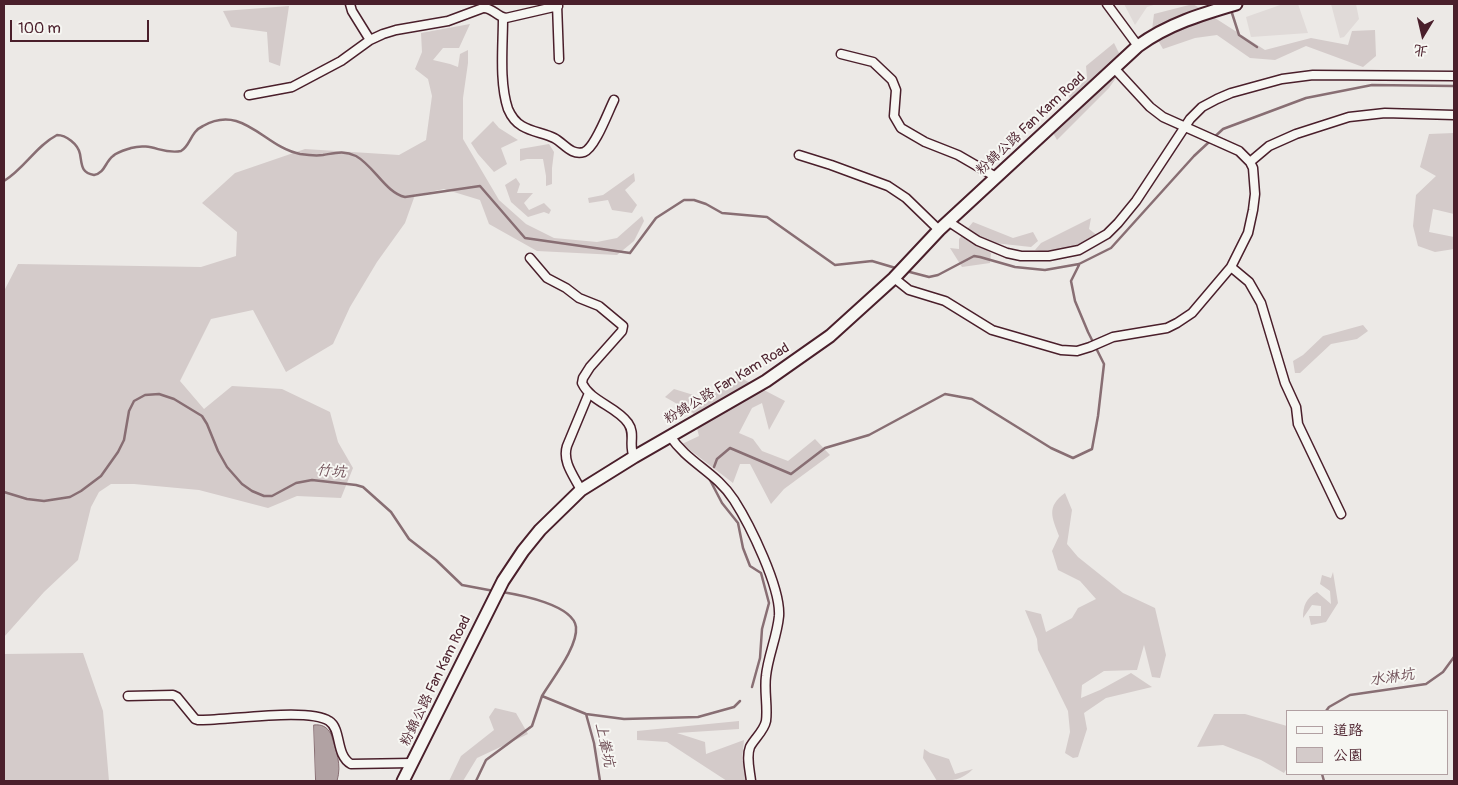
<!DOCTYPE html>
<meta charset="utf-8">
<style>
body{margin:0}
#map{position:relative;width:1458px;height:785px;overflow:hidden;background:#ece9e6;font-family:Pangolin,"LXGW WenKai TC",sans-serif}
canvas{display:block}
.frame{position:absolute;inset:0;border:5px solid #4a1f2b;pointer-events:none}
.legend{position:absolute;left:1286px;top:710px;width:162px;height:65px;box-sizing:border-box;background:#f6f6f2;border:1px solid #b1a0a2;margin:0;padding:6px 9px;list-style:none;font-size:15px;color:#4a1f2b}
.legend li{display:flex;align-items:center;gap:10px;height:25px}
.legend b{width:25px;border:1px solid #b1a0a2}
.north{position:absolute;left:1398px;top:10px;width:50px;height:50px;-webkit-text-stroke:4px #f6f6f2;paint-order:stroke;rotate:189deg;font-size:14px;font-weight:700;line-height:20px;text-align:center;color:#4a1f2b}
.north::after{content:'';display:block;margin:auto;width:18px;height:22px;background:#4a1f2b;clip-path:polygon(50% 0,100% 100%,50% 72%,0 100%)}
.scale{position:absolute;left:10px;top:20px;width:139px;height:22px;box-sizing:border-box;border:2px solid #4a1f2b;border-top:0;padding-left:6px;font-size:15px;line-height:18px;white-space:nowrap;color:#4a1f2b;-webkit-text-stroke:4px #f6f6f2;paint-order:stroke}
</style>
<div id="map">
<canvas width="1458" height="785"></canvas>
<div class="frame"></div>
<ul class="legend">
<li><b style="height:6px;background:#f6f6f2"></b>道路</li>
<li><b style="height:14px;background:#d4cbca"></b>公園</li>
</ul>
<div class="north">北</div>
<div class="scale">100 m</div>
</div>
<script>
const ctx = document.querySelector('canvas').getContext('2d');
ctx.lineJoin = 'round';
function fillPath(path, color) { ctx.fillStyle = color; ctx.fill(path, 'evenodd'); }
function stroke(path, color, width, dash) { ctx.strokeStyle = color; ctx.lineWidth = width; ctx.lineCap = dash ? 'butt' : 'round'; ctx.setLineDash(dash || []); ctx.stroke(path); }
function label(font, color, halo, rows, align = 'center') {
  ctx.font = font + ' Pangolin,"LXGW WenKai TC",sans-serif'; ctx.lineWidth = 4; ctx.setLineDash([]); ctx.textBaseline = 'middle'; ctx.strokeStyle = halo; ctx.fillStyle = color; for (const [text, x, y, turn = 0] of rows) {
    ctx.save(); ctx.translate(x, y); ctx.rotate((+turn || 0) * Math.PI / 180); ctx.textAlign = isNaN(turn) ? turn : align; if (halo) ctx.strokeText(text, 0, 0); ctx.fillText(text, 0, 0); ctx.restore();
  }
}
fillPath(new Path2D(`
 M1124 4H1157L1147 7 1135 25Z
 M1283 4H1298L1308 33 1251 37 1246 17Z
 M1331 4H1356L1359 19 1344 37 1340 38Z`), '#e0dad8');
fillPath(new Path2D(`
 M1193 4 1265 50 1311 38 1348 45 1352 31 1375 30 1376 56 1363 67 1306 46 1275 60 1250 58 1217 35 1195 38 1163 49 1152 30 1154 14Z
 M289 6 280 66 269 62 267 32 231 27 223 11Z
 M470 24 459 48H443L433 60 450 64 458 67 460 54 468 50V63L463 98V139L499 200 526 224 554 238 597 242 617 238 642 216 644 221 634 241 617 255 537 251 489 224 480 200 444 189 415 195 405 223 377 262 350 307 333 344 286 372 253 310 211 319 180 381 204 409 232 386 282 389 330 412 338 442 353 468 341 498 297 496 268 508 199 490 134 484H111L99 492 91 507 78 560 44 592 4 637V291L18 264 201 267 236 256 237 232 202 203 235 173 305 149 399 155 426 140 432 96 428 79 415 69 422 52 421 33Z
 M1114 43 1125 65 1109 88 1057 140 1053 133 1075 113 1069 96 1087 78 1086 66Z
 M493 121 499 128 518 140 501 148 507 164 494 172 478 154 471 143Z
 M1454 133V214L1433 209 1429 232 1454 237V249L1435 252 1418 246 1413 226 1416 195 1436 176 1420 167 1429 134Z
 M549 144 554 152 552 168V184L546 186V176L543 159H527L520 161V149Z
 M634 173 635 181 625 190 637 205 632 213 612 210 608 200 589 203 588 198 603 195Z
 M516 178 520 184 517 193H533L524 203 529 210 544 203 551 210 549 214 544 212 528 217 511 202 505 185Z
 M1091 218 1089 229 1098 236 1080 244 1049 253 1035 250 1041 243Z
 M973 222 1013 238 1033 232 1038 241 1031 247 994 243 980 246 991 253 990 263 962 267 950 248 959 249V239Z
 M1363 325 1368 331 1357 339 1331 344 1300 373H1295L1293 361 1303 355 1323 336Z
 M739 377 785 401 769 430 762 403 752 408 739 433 753 439 762 451 788 461 815 439 830 455 784 489 771 504 750 464H740L733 483 682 444 699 436 693 413 665 397 674 389 700 397Z
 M1065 493 1072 510 1067 544 1078 557 1123 593 1155 608 1166 655 1160 678 1152 677 1144 645 1137 670 1104 671 1082 685 1081 698 1100 690 1131 673 1152 687 1106 698 1084 713 1087 729 1078 757 1073 758 1065 753 1070 732 1068 711 1038 650 1037 639 1025 610 1041 614 1046 632 1072 618 1078 608 1096 599 1080 581 1058 570 1052 551 1059 536C1052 517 1046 507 1065 493Z
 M1333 572 1338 603 1326 622 1311 625 1309 616H1321V606L1312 605 1303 618C1303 606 1306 598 1317 592L1331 604 1330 591 1320 584 1322 575 1331 578Z
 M83 653 103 711 109 781H4V654Z
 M495 708 516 713 528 734 477 758 463 781H449L461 756 494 730 489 717Z
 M1214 714H1245L1287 726V768L1284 773 1261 760 1223 745 1197 747Z
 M739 721V729L677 733 705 742 706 754 744 740 742 760 755 781H727L667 742 637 740V731Z
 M924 749 930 753 949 759 955 774 973 769C962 780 952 781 937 781L923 758Z`), '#d4cbca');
const water = new Path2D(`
 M314 725C322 724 327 727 331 734 336 751 342 764 337 781H316Z`);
fillPath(water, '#b1a2a3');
stroke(water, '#886e73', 1);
stroke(new Path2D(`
 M1231 10 1239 35 1257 47
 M4 181C24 169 36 146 57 135 66 135 78 144 80 154 82 165 81 173 94 175 105 173 105 162 113 156 117 152 125 150 131 148 152 142 162 155 181 151 191 145 190 132 203 126 243 103 264 147 300 154 307 155 316 156 323 155 335 153 344 150 356 156 374 166 386 193 405 197L480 186 525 238 630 253 656 218 684 200H694L706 204 722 213 767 217 835 265 872 261 899 269
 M906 271 929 277 938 275 974 256 980 257 1015 267 1045 270 1079 264 1111 248 1194 156 1223 129 1306 98 1372 85 1454 86
 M714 467 717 459 730 448 791 474 825 448 869 435 945 394 972 399 1051 448 1073 458 1092 449 1098 416 1104 364 1088 332 1075 301 1071 281 1079 265
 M710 478V480L722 503 738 523 743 548 750 566 761 573 769 603 762 629 760 658 752 687
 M4 492 27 499 44 501 70 497 81 491 101 476 118 452 124 440 129 411 134 401 145 395 159 394 174 399 202 416 207 424 218 451 227 467 242 484 252 491 264 496H272L296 483 312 480 356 485 363 487 391 512 409 539 436 560 462 585 494 591
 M502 592C521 595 573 605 576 627 578 647 552 679 542 696
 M1326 711 1329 707 1350 695 1426 684 1443 672 1454 657
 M586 714 594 743 600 781
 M1322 774 1324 781
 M476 781 486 760 532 726 542 696 586 714 624 719 698 717 734 707 740 701`), '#886e73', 2.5);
const minor = new Path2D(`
 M350 4 352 11 370 40
 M557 4 559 59
 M1107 4 1138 46
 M503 18C503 46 499 82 508 109 511 116 515 122 522 126 532 132 544 133 554 138 564 143 571 156 584 152 595 148 608 112 614 100
 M841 54 873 62 892 80 896 90 894 116 901 128 925 142 958 155 996 177
 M249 95 292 87 341 61 370 40 383 34 396 30 448 21 483 8C492 7 497 17 506 18L558 6
 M799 155 831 165 888 186 906 198 939 230
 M1250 162 1269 146 1296 134 1349 117 1385 113 1454 115
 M949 222 978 241 1007 253 1021 256H1049L1079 250 1107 234 1118 223 1136 201 1190 119 1202 107 1217 99 1231 93 1282 79 1313 75 1454 76
 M530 258 547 278 566 288 579 298 599 306 623 326 622 331 590 367 583 378 582 383C591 402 616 406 628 423 636 434 628 445 634 457
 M1231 267 1249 282 1261 303 1285 383 1296 407 1298 424 1341 514
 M894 278 909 290 945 301 992 330 1061 350 1077 351 1090 347 1113 337 1167 328 1177 323 1192 313 1231 267 1248 233 1253 210 1255 194 1253 168 1250 162 1239 151 1163 117 1150 107 1114 68
 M670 436C688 463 716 472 734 500 750 525 781 588 779 616 777 637 768 656 766 676 764 691 768 707 766 721 764 731 754 739 750 747 746 757 750 771 751 781
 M581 490C574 476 562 462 567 446L589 393
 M128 696 173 695 177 697 195 719 198 720C226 721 308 707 329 721 342 729 335 755 351 764L412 763`);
const secondary = new Path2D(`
 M403 781 503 581 523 551 540 530 581 490 634 457 766 381 830 336 894 278 939 230 1138 46C1168 24 1202 14 1236 4`);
stroke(minor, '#4a1f2b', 11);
stroke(secondary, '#4a1f2b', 15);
stroke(minor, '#f6f6f2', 8);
stroke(secondary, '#f6f6f2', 11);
label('14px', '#4a1f2b', '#f6f6f2', [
 ["粉錦公路 Fan Kam Road",1031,124,-43],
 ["粉錦公路 Fan Kam Road",727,384,-31],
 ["粉錦公路 Fan Kam Road",436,681,-64]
]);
label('italic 15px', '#6e4d55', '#f6f6f2', [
 ["竹坑",331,472,5],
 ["水淋坑",1392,678,-8],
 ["上輋坑",604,745,78]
]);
</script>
